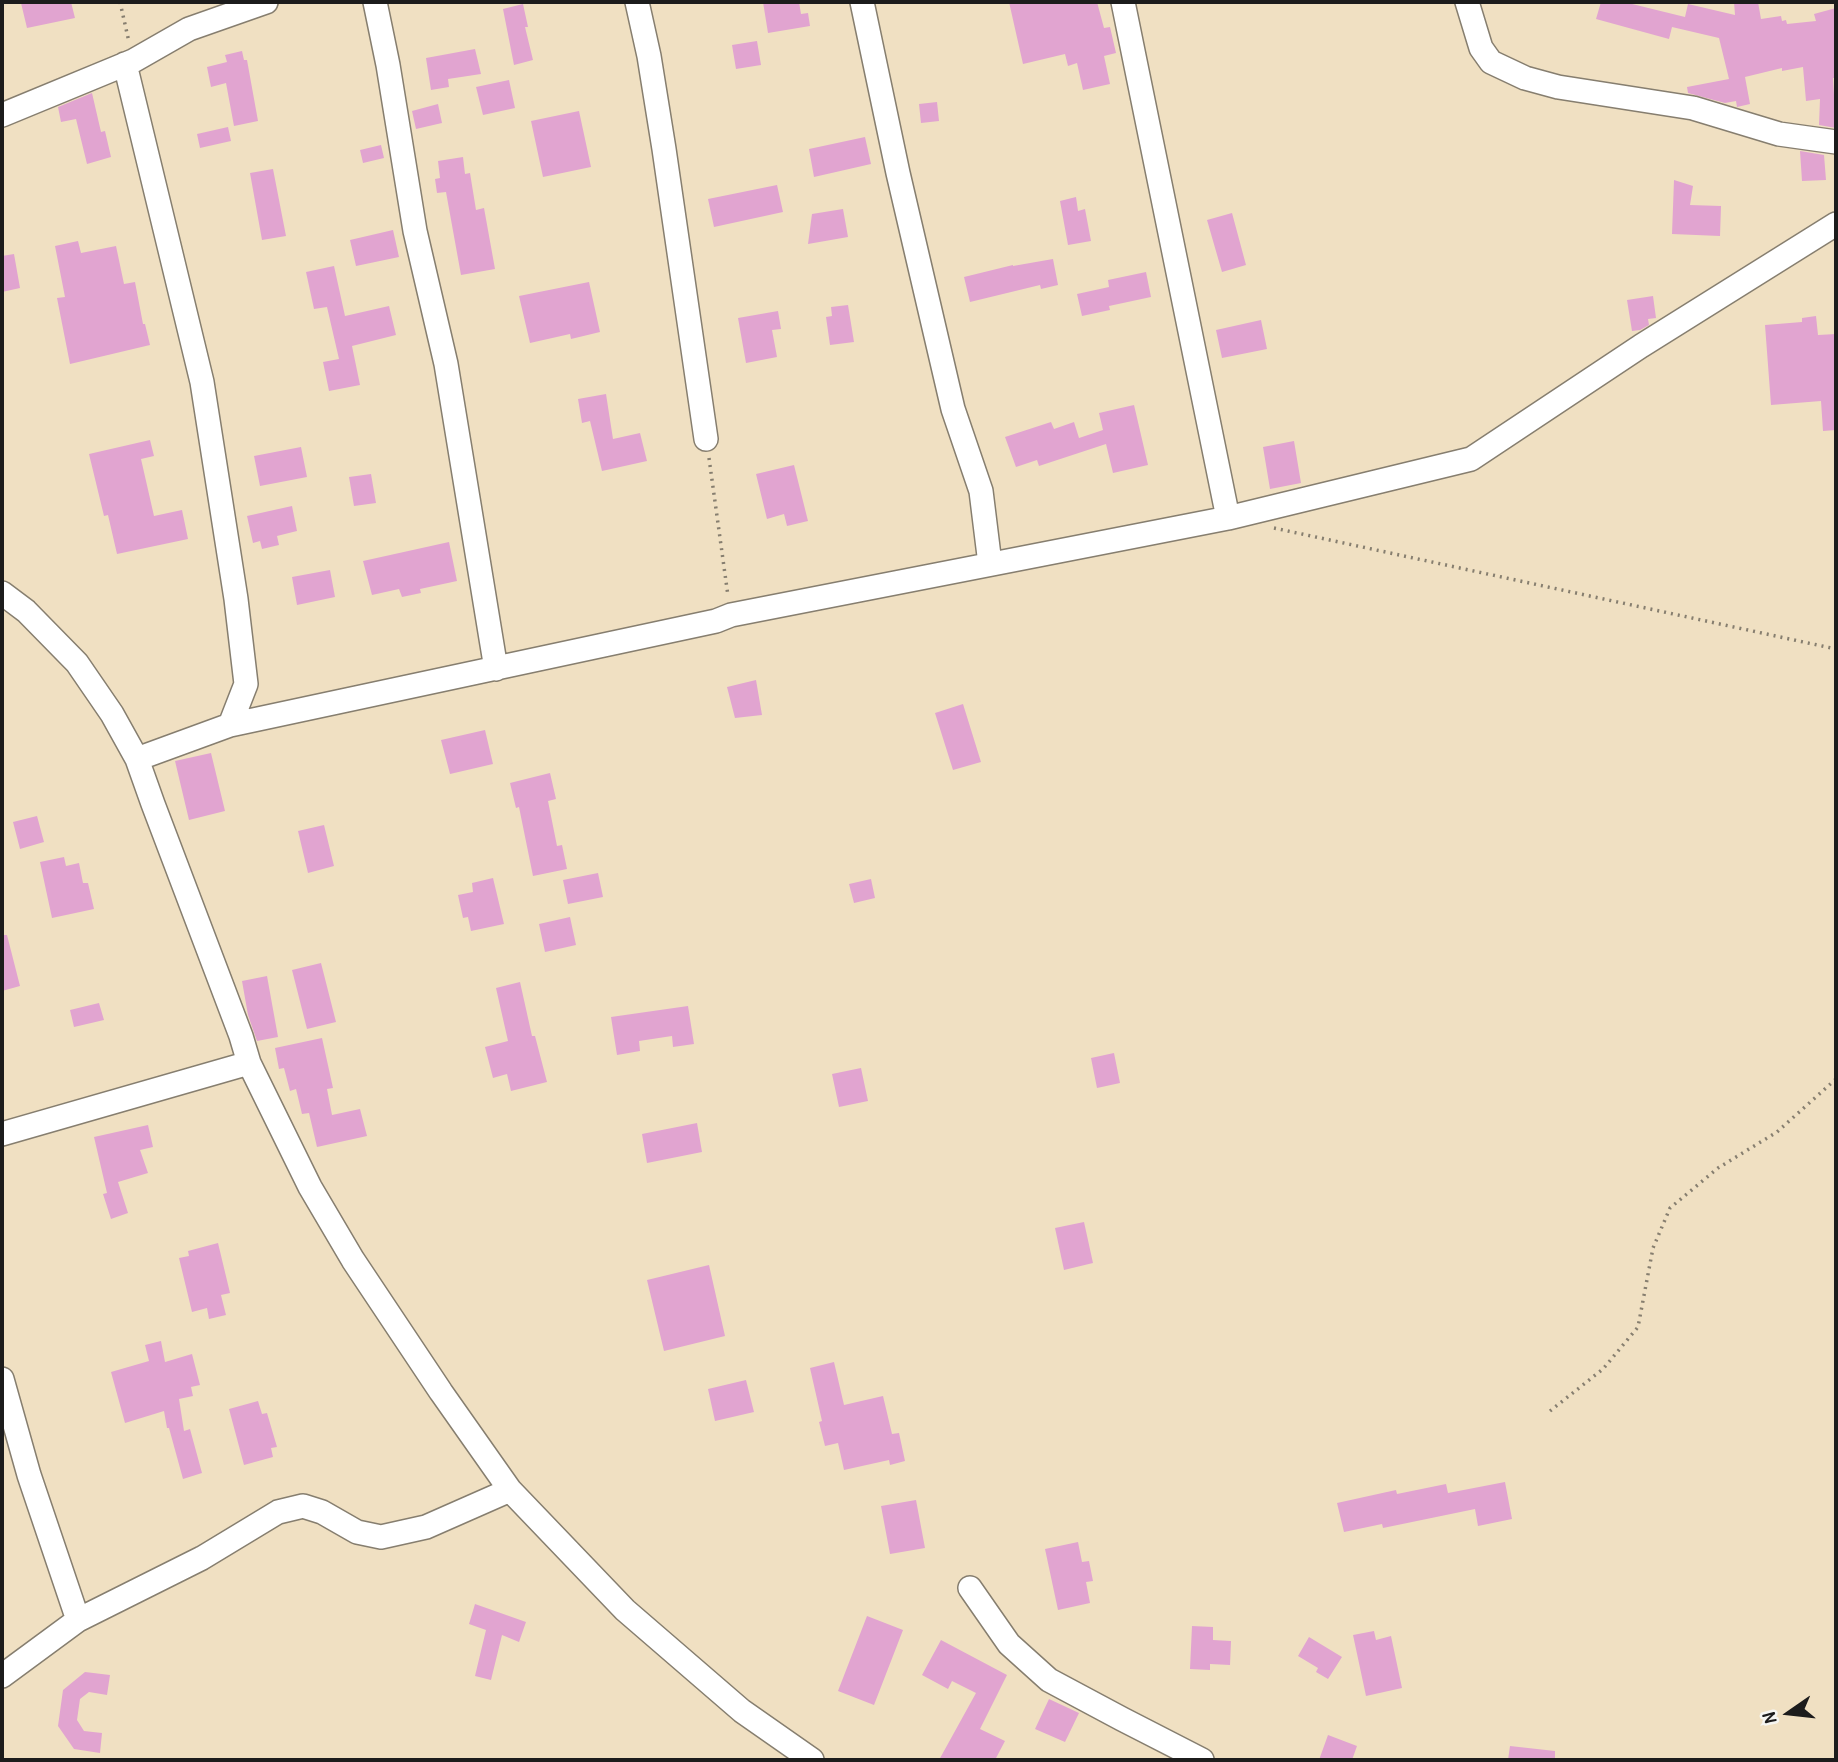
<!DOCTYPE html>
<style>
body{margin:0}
#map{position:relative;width:1838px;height:1762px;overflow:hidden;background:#f0e0c2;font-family:"Patrick Hand",sans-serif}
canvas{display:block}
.frame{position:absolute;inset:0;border:4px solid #1c1c1c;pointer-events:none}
.north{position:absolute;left:1754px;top:1678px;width:70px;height:70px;-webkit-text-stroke:5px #f6f6f2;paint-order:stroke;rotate:256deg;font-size:19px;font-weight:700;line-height:28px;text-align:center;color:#1c1c1c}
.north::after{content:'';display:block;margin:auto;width:24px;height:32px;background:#1c1c1c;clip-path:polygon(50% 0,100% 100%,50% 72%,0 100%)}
</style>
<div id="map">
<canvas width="1838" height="1762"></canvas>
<div class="frame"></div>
<div class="north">N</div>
</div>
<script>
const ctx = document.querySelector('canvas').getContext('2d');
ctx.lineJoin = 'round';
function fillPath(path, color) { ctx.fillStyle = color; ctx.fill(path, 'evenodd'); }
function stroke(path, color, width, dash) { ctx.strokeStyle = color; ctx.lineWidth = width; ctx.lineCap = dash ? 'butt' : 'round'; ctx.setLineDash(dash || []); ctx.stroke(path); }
fillPath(new Path2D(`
 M29 2H71L75 18 27 28 21 3Z
 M763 2H799L801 14 808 13 810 26 768 33Z
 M1009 2H1097L1104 28 1110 27 1116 53 1104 56 1110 84 1083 90 1077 63 1068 66 1065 54 1023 64Z
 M1601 2H1624L1685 17 1688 4 1735 15 1734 2H1758L1761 19 1781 16 1782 21 1786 20 1787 24 1816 21 1814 14 1836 8V78H1833L1836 128 1819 125 1820 99 1806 101 1803 67 1782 71V68L1745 77 1750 104 1737 107 1736 101 1725 103 1688 93 1687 87 1729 79 1719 38 1672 27 1669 39 1596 19Z
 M523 4 528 27H525L533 60 514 65 503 9Z
 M757 41 761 65 736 69 732 45Z
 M475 49 481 74 448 79 449 87 431 90 426 58Z
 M242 51 244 60H247L258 121 234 126 226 83 211 87 207 67 227 62 225 55Z
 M509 80 515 108 483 115 476 87Z
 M92 93 101 132 105 131 111 157 87 164 76 119 61 122 58 107Z
 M937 102 939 121 921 123 919 104Z
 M438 104 442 123 416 129 412 111Z
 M579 111 591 167 543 177 531 121Z
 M228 127 231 141 200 148 197 134Z
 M865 137 871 164 814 177 809 149Z
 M381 145 384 158 363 163 360 150Z
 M1800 151 1824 155 1826 180 1802 181Z
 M463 157 465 174 470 173 476 210 484 208 495 269 461 275 446 192 437 193 435 179 440 178 438 161Z
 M273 169 286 236 262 240 250 173Z
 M1674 180 1693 186 1690 205 1721 206 1720 236 1672 234Z
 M777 185 783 212 714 227 708 199Z
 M1076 197 1078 211 1085 209 1091 241 1068 245 1060 201Z
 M843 209 848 237 808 244 812 214Z
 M1232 213 1246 265 1222 272 1207 220Z
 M393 230 399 257 356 266 350 240Z
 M78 241 81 253 116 246 124 284 135 282 143 324H145L150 345 70 364 57 298 65 297 55 246Z
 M14 254 20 288 2 292V256Z
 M1053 259 1058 285 1041 289 1040 285 970 302 964 277 1013 265V266Z
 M334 266 345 316 389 306 396 335 352 346 360 385 329 391 323 362 339 359 327 307 314 309 306 272Z
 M1146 272 1151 297 1109 306 1110 310 1082 316 1077 294 1109 287 1108 280Z
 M589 282 600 332 571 339 570 334 530 343 519 296Z
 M1653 296 1656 318 1648 319 1649 325 1640 330 1632 331 1627 300Z
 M848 305 854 342 830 345 826 317 832 316 831 307Z
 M778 311 781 329 772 330 777 357 746 363 738 318Z
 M1816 316 1818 335 1836 334V430L1823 431 1821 401 1771 405 1765 325 1802 322V318Z
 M1261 320 1267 349 1222 358 1216 330Z
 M606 394 613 439 640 433 647 461 602 471 590 421 582 423 578 399Z
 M1134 405 1148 465 1113 473 1106 444 1039 466 1037 460 1016 467 1005 437 1051 422 1054 429 1074 422 1079 438 1103 430 1099 413Z
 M150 440 154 456 141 459 154 516 182 510 188 539 117 554 108 515 104 516 89 454Z
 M1294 441 1301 483 1270 489 1263 447Z
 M301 447 307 477 260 486 254 456Z
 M794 465 808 521 787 526 784 514 767 519 756 474Z
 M371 474 376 503 354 506 349 477Z
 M292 506 297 531 277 536 279 545 262 549 260 541 253 543 247 516Z
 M449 542 457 581 420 589 421 593 402 597 399 589 372 595 363 561Z
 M330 570 335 597 297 605 292 577Z
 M756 680 762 715 735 718 727 687Z
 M963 704 981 762 953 770 935 713Z
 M485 730 493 764 450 774 441 740Z
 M211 753 225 811 189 820 175 761Z
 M550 773 556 799 548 801 557 846 562 845 567 869 533 876 519 807 516 808 510 783Z
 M37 816 44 842 20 849 13 822Z
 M324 825 334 866 308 873 298 831Z
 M64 857 66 866 79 863 83 883H88L94 909 52 918 40 862Z
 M598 873 603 897 568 904 563 880Z
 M493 878 504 924 471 931 468 917 463 918 458 895 473 892 472 883Z
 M871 879 875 898 854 903 849 884Z
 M570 917 576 945 545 952 539 924Z
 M2 935H7L20 986 2 991Z
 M321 963 336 1022 307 1029 292 970Z
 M267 976 278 1037 257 1041 248 1015 242 981Z
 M520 982 532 1036H535L547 1082 511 1091 507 1074 493 1078 485 1047 508 1041 496 988Z
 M99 1003 104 1020 74 1027 70 1010Z
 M688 1006 694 1044 673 1047 672 1036 639 1041 640 1051 617 1055 611 1017Z
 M322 1038 333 1088 327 1089 332 1115 360 1109 367 1136 317 1147 309 1113 302 1114 296 1089 290 1091 284 1068 279 1069 275 1048Z
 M1114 1053 1120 1083 1097 1088 1091 1058Z
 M861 1068 868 1101 839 1107 832 1074Z
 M697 1123 702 1152 647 1163 642 1134Z
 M148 1125 153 1147 140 1150 148 1173 118 1182 128 1213 111 1219 103 1194 107 1193 94 1137Z
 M1084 1222 1093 1263 1064 1270 1055 1228Z
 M218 1243 230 1293 221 1295 226 1315 209 1319 207 1308 192 1312 179 1258 189 1256 188 1251Z
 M709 1265 725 1336 664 1351 647 1280Z
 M161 1341 165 1362 192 1354 200 1385 191 1387 193 1396 179 1399 184 1431 190 1429 202 1473 183 1479 169 1428H167L164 1411 125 1423 111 1372 149 1361 145 1345Z
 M834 1362 844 1405 883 1396 892 1434 899 1433 905 1461 890 1465 889 1460 844 1470 838 1443 825 1446 819 1422 822 1421 810 1368Z
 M746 1380 754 1412 715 1421 708 1389Z
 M258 1401 262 1414 267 1413 277 1447 271 1448 273 1457 244 1465 229 1409Z
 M1505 1482 1512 1519 1478 1526 1475 1509 1383 1528 1382 1524 1344 1532 1337 1503 1396 1490 1397 1494 1446 1484 1448 1493Z
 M916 1500 925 1548 890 1554 881 1506Z
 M1078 1542 1082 1562 1089 1561 1093 1581 1086 1582 1090 1603 1058 1610 1045 1549Z
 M475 1604 526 1622 519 1642 502 1635 491 1680 475 1676 486 1630 469 1624Z
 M867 1616 903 1630 874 1705 838 1691Z
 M1192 1626 1213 1627V1640L1231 1641 1230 1665 1210 1664V1670L1190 1669Z
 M1374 1631 1376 1640 1391 1636 1402 1688 1366 1696 1353 1635Z
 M1309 1637 1342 1657 1328 1679 1316 1672 1318 1668 1298 1656Z
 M941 1640 1007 1675 980 1729 1005 1741 995 1760H939L976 1693 952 1681 948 1689 922 1675Z
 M85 1672 110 1675 107 1695 89 1692 80 1699 77 1720 84 1731 102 1733 100 1753 74 1749 58 1726 63 1690Z
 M1049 1699 1079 1713 1065 1742 1035 1729Z
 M1328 1735 1357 1746 1352 1760H1319Z
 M1510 1746 1555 1751V1760H1508Z`), '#e1a4d0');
const minor = new Path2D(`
 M375 2 388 65 415 231 446 364 496 669
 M637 2 649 56 664 149 706 439
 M862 2 898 173 953 409 981 491 990 564
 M1123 2 1228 518
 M1467 2 1481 48 1491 62 1525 78 1558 87 1693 108 1779 134 1836 142
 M125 64 202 382 236 599 246 684 230 725
 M2 115 133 61 189 29 266 2
 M2 593 26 611 77 663 112 714 137 759 153 804 241 1036 249 1063 310 1187 353 1260 441 1392 510 1490 625 1610 742 1711 812 1760
 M137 759 230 725 716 621 731 615 1228 518 1471 459 1641 346 1836 224
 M2 1134 249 1063
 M2 1379 29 1475 78 1620
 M970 1588 1009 1644 1049 1680 1122 1719 1202 1760
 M2 1676 78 1620 202 1558 278 1512 303 1506 322 1512 357 1532 381 1537 426 1527 510 1490`);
stroke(minor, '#867e6f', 26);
stroke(new Path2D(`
 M120 2 129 42
 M709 458 728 596
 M1274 528 1836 649
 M1550 1411 1603 1369 1638 1327 1653 1248 1670 1208 1718 1168 1777 1132 1836 1079`), '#867e6f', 3.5, [2, 5]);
stroke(minor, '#fff', 23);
</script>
